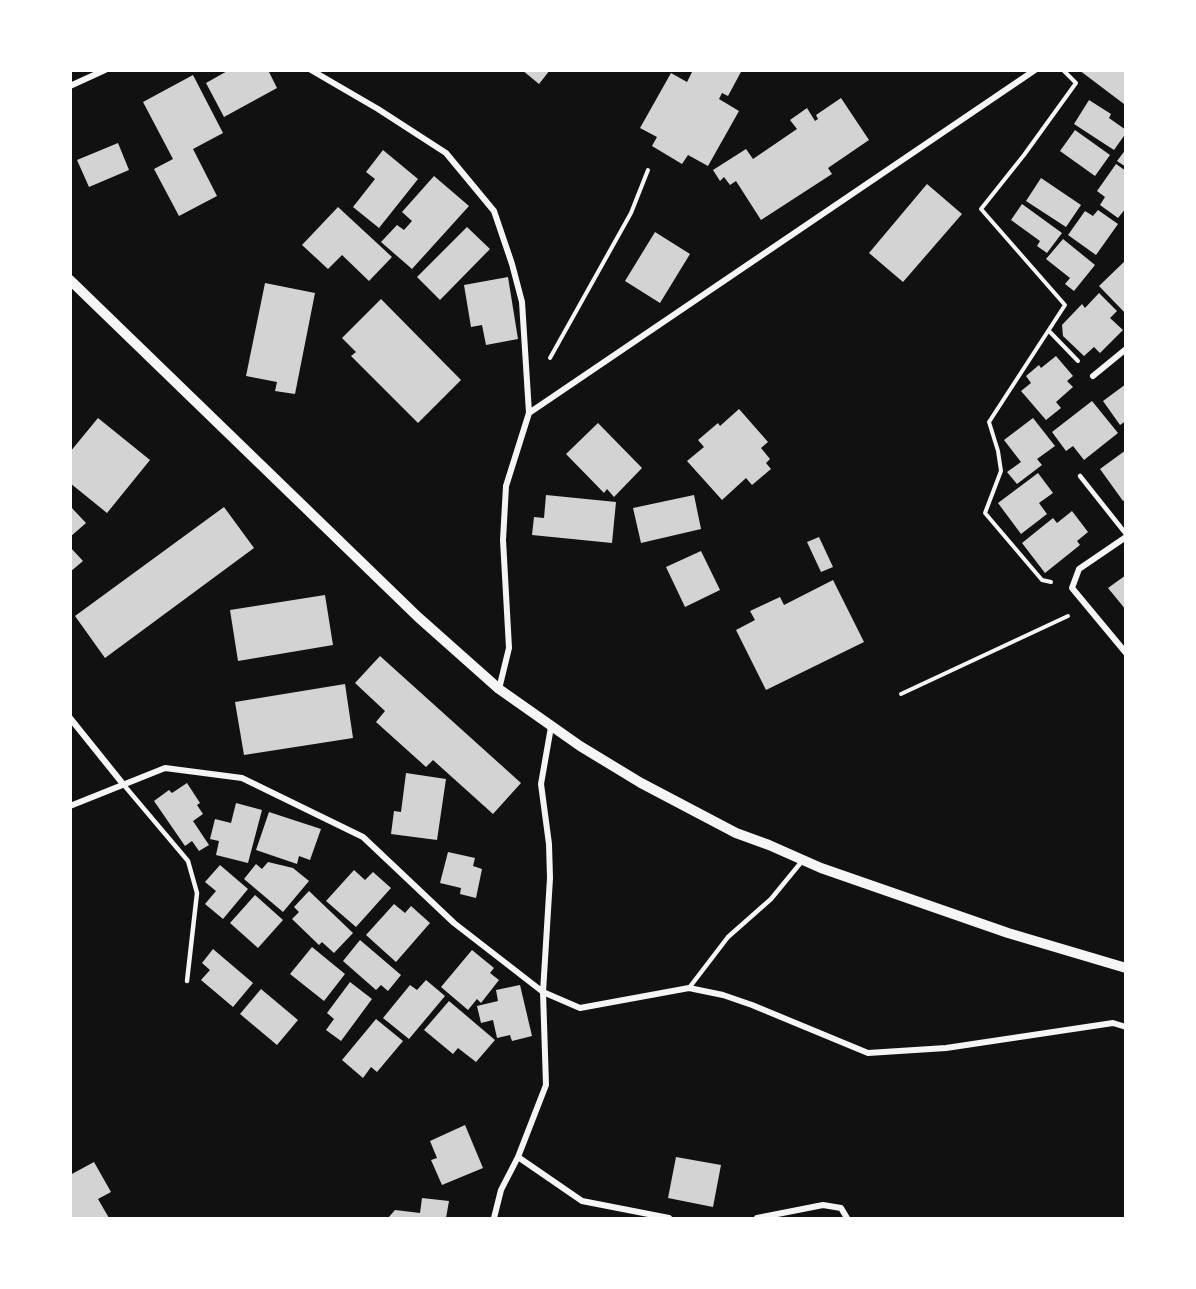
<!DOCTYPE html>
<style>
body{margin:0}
#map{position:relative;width:1196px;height:1289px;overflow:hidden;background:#111;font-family:Spectral,serif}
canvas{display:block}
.frame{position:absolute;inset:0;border:72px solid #fff;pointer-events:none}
</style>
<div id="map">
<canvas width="1196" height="1289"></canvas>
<div class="frame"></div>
</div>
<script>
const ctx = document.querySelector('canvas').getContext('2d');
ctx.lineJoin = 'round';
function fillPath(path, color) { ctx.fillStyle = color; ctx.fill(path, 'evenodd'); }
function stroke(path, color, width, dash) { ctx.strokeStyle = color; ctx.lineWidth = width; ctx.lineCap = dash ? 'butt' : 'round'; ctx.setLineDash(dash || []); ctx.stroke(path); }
fillPath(new Path2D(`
 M229 70H268L277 88 224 117 206 83Z
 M522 70H550L539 84Z
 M693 70H742L728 96 722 93 719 99 739 111 708 166 688 155 682 164 652 146 657 137 640 128 671 73 687 82Z
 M1079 70H1126V103L1124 104Z
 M193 75 223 133 193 149 217 196 179 216 154 169 173 159 143 102Z
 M841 98 869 140 828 168 832 174 761 220 736 181 730 185 724 177 720 181 713 170 746 149 753 159 797 129 790 120 807 108 815 121 818 119 816 115Z
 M1089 100 1111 114 1109 118 1126 130V133L1114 150 1074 124Z
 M1075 130 1110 155 1095 176 1060 151Z
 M118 143 129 170 89 187 77 160Z
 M1126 149V167L1117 161Z
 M383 150 418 179 379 228 353 207 375 179 366 172Z
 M1116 164 1126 171V208L1118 218 1100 205 1105 197 1097 191Z
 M434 176 469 206 412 269 381 242 397 225 404 230 412 221 402 212Z
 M1041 178 1081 205 1066 227 1026 201Z
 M927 184 962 214 903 282 869 253Z
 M1022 204 1062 233 1047 253 1037 246 1040 241 1011 220Z
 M338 207 392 257 369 281 342 255 328 269 302 245Z
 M1098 210 1118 224 1096 255 1068 235 1085 211 1093 216Z
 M467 227 490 249 440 300 417 277Z
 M655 232 690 254 660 303 625 281Z
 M1063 239 1095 265 1074 291 1065 284 1070 278 1046 259Z
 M1126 260V314L1099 286Z
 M508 277 518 339 486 345 482 325 471 327 464 285Z
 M265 283 315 293 295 394 275 391 277 382 246 376Z
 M1099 293 1117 311 1110 318 1123 330 1100 353 1094 347 1084 356 1063 336 1062 325 1082 304 1085 308Z
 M381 299 461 380 418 423 351 356 356 352 342 338Z
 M1056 356 1073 376 1067 381 1073 387 1056 402 1061 408 1046 420 1021 391 1031 383 1026 376 1039 365 1041 368Z
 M1126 384V421L1120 425 1103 401Z
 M1092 401 1118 433 1084 460 1073 446 1066 451 1052 432Z
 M739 409 768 442 761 448 770 459 766 463 771 469 752 485 746 478 722 500 687 461 704 447 698 440 718 423 720 426Z
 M98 418 150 460 107 513 70 483V452Z
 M1033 418 1055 446 1037 459 1042 465 1017 484 1007 472 1021 462 1004 440Z
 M598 423 642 468 614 497 607 489 604 493 566 454Z
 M1126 450V499L1123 501 1100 469Z
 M1038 473 1053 493 1039 503 1047 514 1021 534 998 503Z
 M546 495 616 502 612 543 532 535 534 517 544 518Z
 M694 495 701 529 641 543 633 508Z
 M70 506 86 523 70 537Z
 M224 507 254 548 105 658 75 616Z
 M1072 511 1088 532 1077 541 1080 545 1045 573 1022 543 1053 518 1057 523Z
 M819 537 833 567 821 572 807 542Z
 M70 547 83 561 70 572Z
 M701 551 720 590 685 607 666 567Z
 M1126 575V610L1108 588Z
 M833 580 864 642 766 690 736 630 755 620 750 611 780 597 784 605Z
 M325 595 333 645 238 661 230 610Z
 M380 656 521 783 493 814 433 760 426 767 376 722 385 711 355 683Z
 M345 684 353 738 244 755 235 702Z
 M406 773 446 779 437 840 391 834 394 811 401 812Z
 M187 783 200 803 197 805 203 814 193 821 209 845 199 851 192 841 185 846 154 801 169 790 172 793Z
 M236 803 262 810 248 863 216 855 219 841 210 839 215 819 231 823Z
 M269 812 321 829 310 860 299 856 297 864 256 850Z
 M448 852 475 858 473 866 482 869 476 898 460 894 461 888 440 883Z
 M268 862 293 868 309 881 283 912 244 879 256 864 262 869Z
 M220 865 248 889 223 919 205 904 216 891 205 882Z
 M354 870 365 880 373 872 391 888 356 927 326 901Z
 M309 891 353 933 334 953 322 942 319 945 292 919 299 912 294 907Z
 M255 895 283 920 258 948 230 923Z
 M394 904 405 913 411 906 430 923 396 962 366 935Z
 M360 940 401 975 388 991 381 985 376 990 343 961Z
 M312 947 345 974 324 1001 290 974Z
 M213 949 253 983 233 1007 201 980 210 970 202 963Z
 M472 950 494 968 490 973 499 980 481 1003 477 999 468 1010 441 987Z
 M426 980 445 996 409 1039 383 1018 410 985 417 990Z
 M350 982 372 999 341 1041 326 1030 334 1019 327 1013Z
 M520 985 532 1036 512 1041 510 1035 497 1038 493 1020 481 1023 477 1006 498 1001 496 990Z
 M261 989 298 1020 277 1045 240 1014Z
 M449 1001 495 1040 476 1062 458 1048 453 1054 424 1030Z
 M376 1019 403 1041 377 1072 371 1067 363 1078 342 1060Z
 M465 1125 483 1168 442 1185 431 1160 437 1158 430 1141Z
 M676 1157 721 1165 713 1207 668 1198Z
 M94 1162 111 1192 98 1199 109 1218H70V1175Z
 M422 1198 449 1201 446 1218H388L395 1210 420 1213Z`), '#d3d3d3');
stroke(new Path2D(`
 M1049 331 1078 361
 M550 358 631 213 648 170
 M1051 582 1042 580 985 513 1001 471 998 451 989 422 1065 305 981 209 1024 155 1076 83 1063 70
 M901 694 1068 616`), '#f5f5f5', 4);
stroke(new Path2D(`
 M1080 476 1126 534
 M123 784 188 861 197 893 187 981
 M689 988 728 937 771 899 803 860`), '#f5f5f5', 4.5);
stroke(new Path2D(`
 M311 70 378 109 446 153 494 211 512 264 522 302 529 413 506 486 503 540 509 648 499 689
 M70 86 105 70
 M1093 376 1126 349
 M529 413 1035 70
 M1126 537 1079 569 1072 588 1126 653
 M70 718 123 784
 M70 806 165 768 242 778 363 837 454 923 543 992 580 1008 689 988 723 995 752 1005 868 1053 946 1048 1113 1023 1126 1027
 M518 1157 582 1201 669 1218
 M494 1218 501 1190 518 1157 546 1085 543 992 550 878 549 844 541 784 551 727
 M757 1218 823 1205 841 1208 847 1218`), '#f5f5f5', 6);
stroke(new Path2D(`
 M70 280 418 617 499 689 580 746 641 783 736 833 769 845 821 868 1008 933 1126 968`), '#f5f5f5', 10);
</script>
